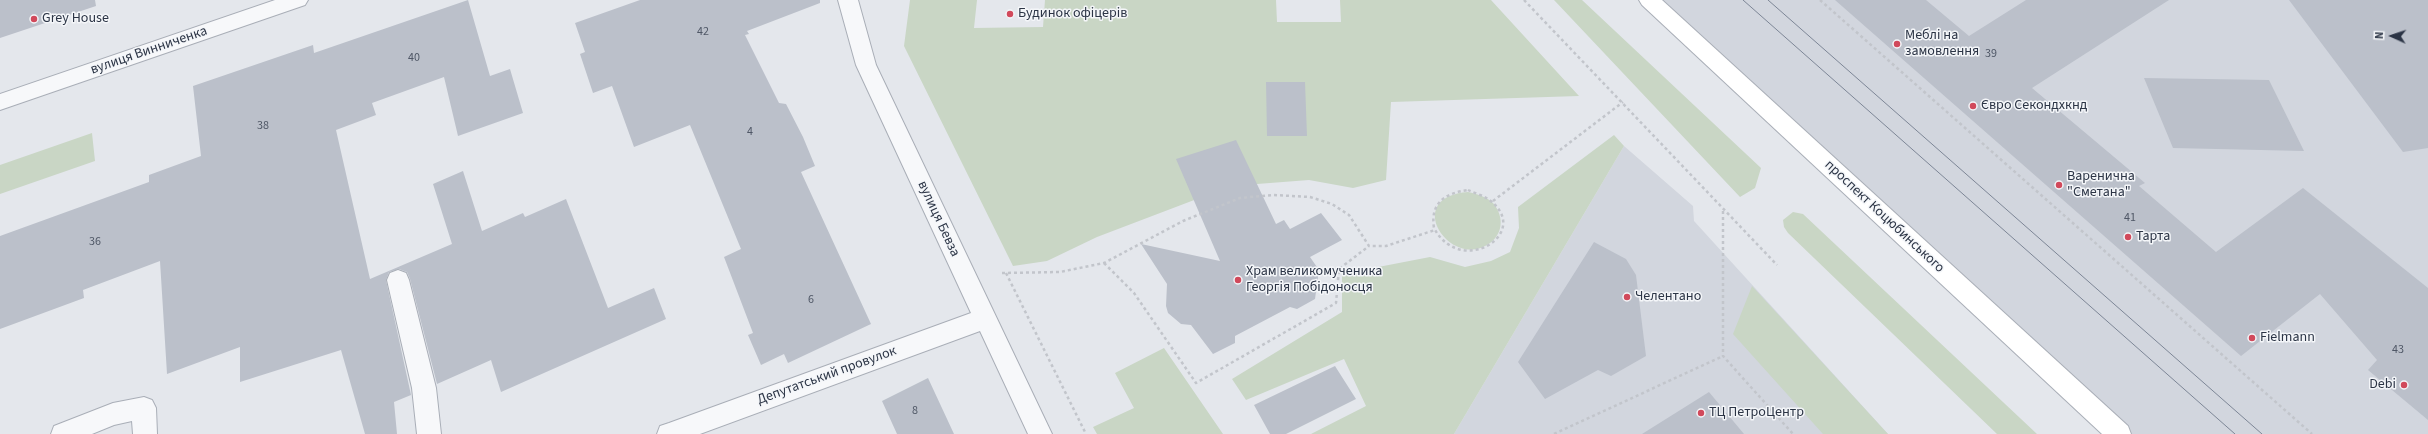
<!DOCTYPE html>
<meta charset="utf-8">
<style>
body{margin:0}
#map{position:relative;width:2428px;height:434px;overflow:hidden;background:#e4e7ec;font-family:"Source Sans 3",sans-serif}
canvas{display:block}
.north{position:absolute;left:2372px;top:16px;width:40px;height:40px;-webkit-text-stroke:3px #f4f6f9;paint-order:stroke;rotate:273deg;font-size:11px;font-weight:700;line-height:16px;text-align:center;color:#2b3445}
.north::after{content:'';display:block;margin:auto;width:14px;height:18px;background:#2b3445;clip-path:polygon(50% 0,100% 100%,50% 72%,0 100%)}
</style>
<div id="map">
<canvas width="2428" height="434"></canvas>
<div class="north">N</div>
</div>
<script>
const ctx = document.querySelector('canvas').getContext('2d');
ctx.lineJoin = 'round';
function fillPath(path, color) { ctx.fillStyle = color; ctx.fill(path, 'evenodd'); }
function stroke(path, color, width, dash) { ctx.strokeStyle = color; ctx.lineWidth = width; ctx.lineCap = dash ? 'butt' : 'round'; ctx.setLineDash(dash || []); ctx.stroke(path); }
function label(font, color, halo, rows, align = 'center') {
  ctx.font = font + ' "Source Sans 3",sans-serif'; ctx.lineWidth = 3; ctx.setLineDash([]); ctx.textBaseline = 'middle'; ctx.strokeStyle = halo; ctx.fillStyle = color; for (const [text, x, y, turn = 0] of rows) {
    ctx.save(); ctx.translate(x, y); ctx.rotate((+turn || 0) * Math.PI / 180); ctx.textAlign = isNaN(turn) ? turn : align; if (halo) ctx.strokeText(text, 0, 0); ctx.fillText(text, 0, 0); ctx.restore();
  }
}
fillPath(new Path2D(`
 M1648 0H2428V434H2112Z
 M1624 146 1693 206 1694 221 1888 434H1454Z`), '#d2d6de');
fillPath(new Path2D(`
 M910 0H977L974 28 1043 27 1045 0H1276L1277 22H1341L1340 0H1491L1579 96 1391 102 1386 180 1353 188 1309 180 1231 186 1097 237 1047 261 1013 266 904 46Z
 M1554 0H1582L1761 168 1755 188 1740 197Z
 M92 133 95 161 0 194V165Z
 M1614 135 1624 146 1454 434H1311L1366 406 1344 359 1246 400 1232 379 1342 312V274L1430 257 1465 267 1491 261 1510 252 1519 228 1518 207Z
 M1468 192C1477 194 1487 197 1493 203 1505 217 1503 236 1487 245 1449 268 1402 197 1468 192Z
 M1793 212 1803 214 2037 434H1997L1788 233 1784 227 1783 220Z
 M1752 286 1888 434H1823L1733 334Z
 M1164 348 1223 434H1097L1093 427 1134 408 1115 373Z`), '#c9d6c5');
fillPath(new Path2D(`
 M0 0H95L96 6 0 38Z
 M468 0 490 76 510 69 523 113 458 136 444 77 372 103 376 115 336 130 370 279 452 244 433 184 463 171 482 231 523 213 525 217 566 199 608 308 654 288 666 319 501 392 491 360 437 384 410 279 407 272 399 269 389 272 386 280 411 395 394 402 397 434H365L341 350 240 382V347L167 374 160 261 83 290 84 298 0 329V236L149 182V175L201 156 193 86 313 45 314 53Z
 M640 0H820V3L747 31 749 34 745 35 779 103 786 104 803 137 815 166 801 172 871 324 788 363 784 354 761 365 748 335 753 333 724 257 741 249 690 125 634 147 612 86 593 93 580 54 585 52 575 23Z
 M1835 0H1926L1969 36 2026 0H2169L2032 88 2145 183 2139 186 2216 252 2303 188 2428 288V420L2368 370 2377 360 2320 294 2241 356Z
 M2289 0H2428V148L2403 152Z
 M2144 78 2269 80 2304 151 2173 148Z
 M1266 82H1305L1307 136H1267Z
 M1236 140 1276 224 1284 220 1290 229 1321 213 1342 240 1310 257 1319 270 1315 299 1297 309 1290 307 1235 336V343L1213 354 1191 325 1181 324 1168 313 1166 306 1167 284 1141 244 1220 261 1176 159Z
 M1594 242 1626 259 1636 275 1646 356 1611 376 1598 370 1545 399 1518 362Z
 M1335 366 1356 399 1286 434H1270L1254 405Z
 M928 378 954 434H897L882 401Z
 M1709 392 1744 434H1642Z`), '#bbc0ca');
const lane = new Path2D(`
 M398 270 406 273 409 280 436 388 441 434H417L412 388 387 280 390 273Z
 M144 397 152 400 156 408 157 434H133L132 421 114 425 92 434H51L54 426 113 403Z`);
const street = new Path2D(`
 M275 0H308L305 5 0 110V94Z
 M838 0H858L876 65 1052 434H1028L980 331 700 434H657L660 426 669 423 971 313 856 65Z`);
const secondary = new Path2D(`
 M1639 0H1662L2128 426 2131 434H2102L1642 5Z`);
stroke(lane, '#a9aeb7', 2);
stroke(street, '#a9aeb7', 2);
stroke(secondary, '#a9aeb7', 2);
stroke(new Path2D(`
 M1524 0 1777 265
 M1820 0 2312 434
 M1468 190C1474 193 1482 195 1488 199 1535 232 1461 279 1434 228 1430 203 1445 193 1468 190Z
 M1493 201 1623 102
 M1723 211V356L1793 434
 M1104 263 1134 293 1196 383 1336 303 1339 269 1369 246
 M1002 273 1060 272 1104 263 1183 221 1240 198 1274 195 1310 197 1332 204 1349 215 1369 246H1386L1435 230
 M1006 273 1086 434
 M1554 434 1723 356`), '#c2c5cb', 2.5, [3, 3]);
fillPath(lane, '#f7f8fa');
fillPath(street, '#f7f8fa');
fillPath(secondary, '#fff');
stroke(new Path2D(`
 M1743 0 2235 434
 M1768 0 2262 434`), '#7d8696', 1);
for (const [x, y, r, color] of [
 [1010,14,4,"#d1495b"],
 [34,19,4,"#d1495b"],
 [1897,44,4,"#d1495b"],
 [1973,106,4,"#d1495b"],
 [2059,185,4,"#d1495b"],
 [2128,237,4,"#d1495b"],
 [1238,280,4,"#d1495b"],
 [1627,297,4,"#d1495b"],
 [2252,338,4,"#d1495b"],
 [2404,385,4,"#d1495b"],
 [1701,413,4,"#d1495b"]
]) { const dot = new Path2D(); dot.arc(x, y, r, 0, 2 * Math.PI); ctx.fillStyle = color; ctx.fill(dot); stroke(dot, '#f4f6f9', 1.5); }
label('12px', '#4f5766', null, [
 ["42",703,32],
 ["39",1991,54],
 ["40",414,58],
 ["38",263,126],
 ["4",750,132],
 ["41",2130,218],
 ["36",95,242],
 ["6",811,300],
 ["43",2398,350],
 ["8",915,411]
]);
label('14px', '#2b3445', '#f4f6f9', [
 ["Будинок офіцерів",1018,14],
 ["Grey House",42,19],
 ["Меблі на",1905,36],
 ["замовлення",1905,52],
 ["Євро Секондхкнд",1981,106],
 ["Варенична",2067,177],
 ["\"Сметана\"",2067,193],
 ["Тарта",2136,237],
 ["Храм великомученика",1246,272],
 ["Георгія Побідоносця",1246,288],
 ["Челентано",1635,297],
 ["Fielmann",2260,338],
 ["Debi",2396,385,"right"],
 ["ТЦ ПетроЦентр",1709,413]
], 'left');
label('14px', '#2b3445', '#f4f6f9', [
 ["вулиця Винниченка",149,51,-19],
 ["проспект Коцюбинського",1884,217,43],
 ["вулиця Бевза",938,219,65],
 ["Депутатський провулок",827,376,-20]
]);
</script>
